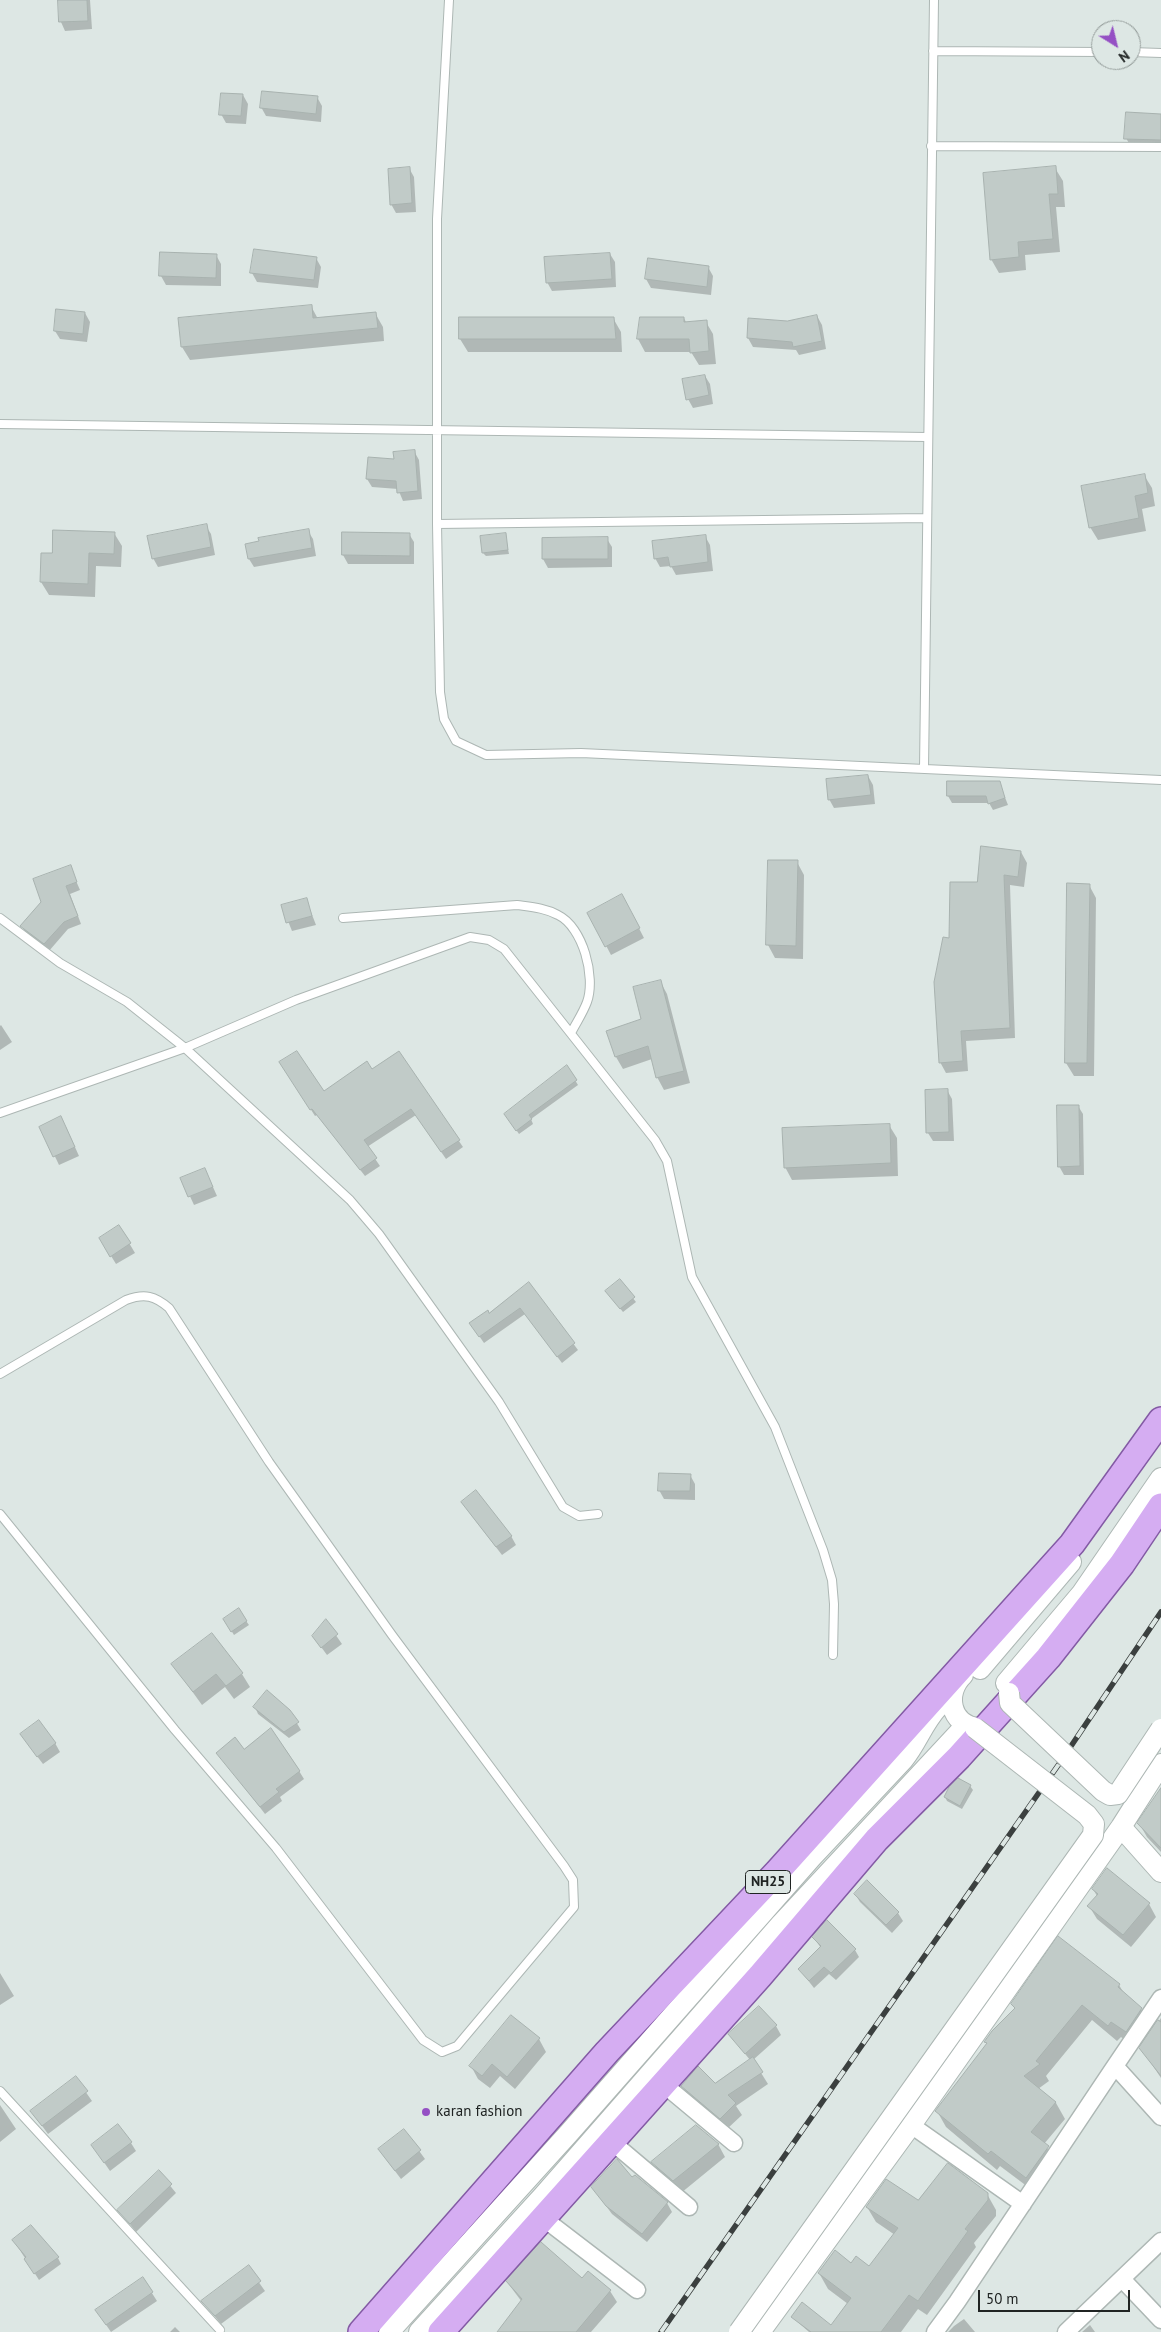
<!DOCTYPE html>
<style>
body{margin:0}
#map{position:relative;width:1161px;height:2332px;overflow:hidden;background:#dde7e4;font-family:"PT Sans",sans-serif}
canvas{display:block}
.north{position:absolute;left:1091px;top:20px;width:50px;height:50px;box-sizing:border-box;background:#dde7e4;border:1px solid #919997;border-radius:50%;rotate:144deg;font-size:14px;font-weight:700;line-height:20px;text-align:center;color:#202423}
.north::after{content:'';display:block;margin:auto;width:18px;height:22px;background:#9550c4;clip-path:polygon(50% 0,100% 100%,50% 72%,0 100%)}
.scale{position:absolute;left:978px;top:2290px;width:152px;height:22px;box-sizing:border-box;border:2px solid #202423;border-top:0;padding-left:6px;font-size:15px;line-height:18px;white-space:nowrap;color:#202423;-webkit-text-stroke:4px #dde7e4;paint-order:stroke}
</style>
<div id="map">
<canvas width="1161" height="2332"></canvas>
<div class="north">N</div>
<div class="scale">50 m</div>
</div>
<script>
const ctx = document.querySelector('canvas').getContext('2d');
ctx.lineJoin = 'round';
function fillPath(path, color) { ctx.fillStyle = color; ctx.fill(path, 'evenodd'); }
function stroke(path, color, width, dash) { ctx.strokeStyle = color; ctx.lineWidth = width; ctx.lineCap = dash ? 'butt' : 'round'; ctx.setLineDash(dash || []); ctx.stroke(path); }
function label(font, color, halo, rows, align = 'center') {
  ctx.font = font + ' "PT Sans",sans-serif'; ctx.lineWidth = 4; ctx.setLineDash([]); ctx.textBaseline = 'middle'; ctx.strokeStyle = halo; ctx.fillStyle = color; for (const [text, x, y, turn = 0] of rows) {
    ctx.save(); ctx.translate(x, y); ctx.rotate((+turn || 0) * Math.PI / 180); ctx.textAlign = isNaN(turn) ? turn : align; if (halo) ctx.strokeText(text, 0, 0); ctx.fillText(text, 0, 0); ctx.restore();
  }
}
fillPath(new Path2D(`
 M59 0H90L92 29 65 31 61 22Z
 M243 95 248 104 246 124 226 123 221 114Z
 M317 97 322 106 321 122 266 116 261 107Z
 M1161 115V148L1131 147 1126 138Z
 M409 168 414 177 416 212 396 213 391 204Z
 M1055 168 1063 181 1065 207H1056L1060 252 1025 255 1026 270 999 273 991 259Z
 M255 251 316 258 321 267 318 288 257 282 252 273Z
 M161 254 216 255 221 264V286L166 285 161 276Z
 M610 254 615 262 616 287 552 291 547 282Z
 M708 267 713 276 711 295 651 288 646 279Z
 M311 306 318 319 375 313 383 327 384 341 190 360 182 347 180 319Z
 M85 313 90 322 87 342 60 339 55 331Z
 M817 316 822 325 826 349 799 355 796 350 753 347 748 338 787 322Z
 M460 318H613L621 332 622 352H468L460 339Z
 M641 318H684L687 324 706 322 713 334 716 364 699 365 691 352H645L638 339Z
 M705 376 710 384 713 404 693 408 688 399Z
 M414 451 419 460 422 499 403 501 398 489 372 487 367 479Z
 M1144 475 1152 488 1155 506 1142 509 1146 531 1098 540 1090 527Z
 M206 526 211 534 215 555 158 567 153 558Z
 M308 531 313 539 316 556 254 567 249 559Z
 M114 533 122 546 121 567 96 566 95 597 49 595 41 582 42 554H53Z
 M409 534 414 542V564H348L343 555Z
 M505 534 509 554 486 556 483 553Z
 M705 536 710 545 713 571 676 575 671 566 660 567 655 558Z
 M543 539H607L612 547V567L548 568 543 559Z
 M868 776 873 785 875 804 834 808 829 799Z
 M999 782 1008 805 993 810 989 803H952L948 796Z
 M1021 852 1027 863 1024 887 1010 885 1015 1038 966 1041 968 1071 946 1073 940 1062 951 939 978 884Z
 M797 862 804 875 803 959 775 958 768 945Z
 M70 867 80 890 70 894 81 924 68 929 49 951 26 934 22 926Z
 M1068 885H1089L1096 898 1094 1076H1074L1066 1063Z
 M306 899 316 925 292 931 282 906Z
 M627 905 644 938 611 955 589 913Z
 M660 981 667 994 690 1083 664 1090 657 1077 652 1059 623 1069 616 1057 607 1032 643 1020Z
 M1 1025 12 1042 0 1050V1026Z
 M399 1053 463 1147 446 1159 416 1115 367 1147 380 1166 365 1176 317 1115 315 1116 285 1069 323 1093 372 1070Z
 M567 1067 578 1085 531 1119 533 1124 519 1134 508 1118Z
 M947 1090 952 1099 954 1141H933L928 1133Z
 M1078 1106 1083 1114 1084 1175H1064L1059 1166Z
 M889 1125 897 1138 898 1176 792 1180 785 1167Z
 M41 1127H66L79 1156 59 1165Z
 M209 1178 217 1196 194 1205 182 1179Z
 M119 1226 135 1253 116 1264 100 1238Z
 M619 1281 636 1302 623 1312 609 1295Z
 M529 1284 578 1350 562 1363 525 1314 484 1343 475 1330 489 1314Z
 M690 1475 695 1484V1500L664 1499 659 1490Z
 M462 1503 511 1536 516 1545 502 1555Z
 M238 1610 249 1625 234 1635 224 1619Z
 M326 1621 342 1644 327 1655 313 1636Z
 M173 1665 242 1674 250 1687 234 1699 225 1687 202 1705Z
 M255 1707 289 1710 301 1730 289 1738 258 1714Z
 M271 1730 288 1753 304 1779 280 1797 282 1801 265 1814 218 1753 244 1751Z
 M27 1743H55L60 1752 43 1764Z
 M959 1779 970 1786 973 1790 962 1809 947 1801 945 1797Z
 M1161 1788V1852L1147 1837 1139 1823Z
 M867 1882 898 1913 903 1921 892 1933 860 1902 855 1894Z
 M1093 1889 1149 1904 1156 1917 1131 1947 1097 1919 1089 1906 1097 1896Z
 M813 1937 855 1950 859 1957 836 1980 829 1974 814 1988 799 1969 821 1948Z
 M0 1973 14 1996 0 2005Z
 M1119 1985 1125 1995 1141 2009 1151 2025 1135 2048 1121 2037 1117 2041 1092 2020 1046 2076 1049 2081 1038 2089 1056 2103 1065 2119 1044 2144 1058 2163 1036 2193 1000 2166 997 2170 946 2127 937 2111 987 2044 986 2042 1015 2009 1012 2004Z
 M1161 2018V2078L1141 2048Z
 M776 2026 781 2035 753 2060 768 2084 736 2106 742 2115 727 2129 689 2097 682 2086 715 2084 750 2060 729 2034Z
 M539 2039 546 2052 515 2089 500 2076 490 2088 478 2079 471 2066Z
 M76 2078 92 2101 48 2134 32 2112Z
 M0 2105 16 2129 0 2142Z
 M404 2130 425 2159 401 2179 379 2150Z
 M131 2143 136 2151 110 2171 92 2145Z
 M718 2144 725 2157 681 2193 660 2175 653 2162Z
 M159 2172 176 2193 136 2232 119 2210Z
 M632 2179 667 2203 672 2212 647 2242 612 2214 592 2187Z
 M987 2194 996 2210V2216L974 2243 976 2247 927 2315 918 2309 901 2332H827L848 2304 828 2289 819 2273 852 2265 870 2268 895 2235 876 2222 867 2207Z
 M14 2241 58 2258 61 2264 39 2280Z
 M248 2267 265 2291 221 2324 203 2302Z
 M588 2272 610 2291 617 2302 591 2332H498L522 2302 507 2282 582 2279Z
 M143 2279 157 2301 111 2332 102 2319Z
 M792 2317 813 2332H809Z
 M964 2319 975 2332H948L954 2326Z
 M1090 2325 1095 2332H1082Z
 M175 2327 180 2332H170Z`), '#0003');
const building = new Path2D(`
 M58 0H87L88 21 59 22Z
 M262 91 318 96 316 114 260 108Z
 M221 93 243 94 241 116 219 115Z
 M1126 112 1161 114V140L1124 139Z
 M1056 166 1058 194H1049L1053 239 1018 242 1019 257 990 260 983 173Z
 M410 167 412 203 390 205 388 169Z
 M254 249 317 257 314 280 250 273Z
 M160 252 217 254 216 278 159 276Z
 M610 253 612 279 546 283 544 257Z
 M648 258 709 266 707 287 645 279Z
 M312 305 313 318 376 312 378 328 181 347 178 318Z
 M56 309 85 312 83 334 54 331Z
 M817 315 822 341 793 347 792 342 747 338 748 318 787 321Z
 M459 317H614L616 339H459Z
 M640 317H684V322L707 320 709 351 690 353 689 339H637Z
 M705 375 709 395 686 400 682 379Z
 M415 450 418 491 397 493 396 481 366 479 368 457 394 459 393 452Z
 M1145 474 1148 493 1135 496 1139 518 1089 528 1081 486Z
 M207 524 211 547 152 559 147 536Z
 M309 529 312 548 248 559 245 544 259 541 258 538Z
 M53 530 115 532 114 554 89 553 88 584 40 582 41 553H52Z
 M342 532 410 533V556L342 555Z
 M506 533 508 550 482 553 480 536Z
 M706 535 708 562 670 567 668 557 654 559 652 541Z
 M608 537V559H542V538Z
 M868 775 871 795 828 800 826 779Z
 M947 781H1000L1005 798 988 804 986 796H947Z
 M981 846 1021 851 1018 877 1004 875 1010 1028 961 1031 963 1061 939 1063 934 982 943 937 949 938 950 882H977Z
 M768 860H798L796 946 766 945Z
 M71 865 77 882 66 886 78 916 64 922 44 944 20 926 41 902 33 879Z
 M1067 883 1090 884 1087 1063H1065Z
 M622 894 640 928 605 947 587 913Z
 M307 898 312 916 286 923 281 905Z
 M661 980 684 1071 656 1078 648 1046 615 1057 606 1031 641 1019 633 987Z
 M297 1051 324 1091 367 1061 372 1069 399 1051 460 1140 441 1152 411 1109 364 1140 377 1158 360 1170 312 1109 310 1110 279 1062Z
 M567 1065 577 1080 529 1115 532 1119 516 1131 504 1114Z
 M948 1089 949 1132 926 1133 925 1090Z
 M1057 1105H1079L1080 1166 1058 1167Z
 M61 1116 75 1147 53 1157 39 1127Z
 M890 1124 891 1163 784 1168 782 1128Z
 M205 1168 213 1187 188 1197 180 1178Z
 M119 1225 131 1243 110 1257 99 1238Z
 M620 1279 635 1297 620 1309 605 1291Z
 M529 1282 575 1343 557 1357 520 1308 479 1337 469 1323 488 1310 489 1313Z
 M659 1473 691 1474 690 1491H658Z
 M476 1490 512 1536 496 1547 461 1502Z
 M239 1608 247 1621 231 1632 223 1619Z
 M326 1619 338 1634 321 1648 312 1636Z
 M212 1633 243 1673 226 1686 216 1674 193 1692 171 1664Z
 M267 1690 290 1710 299 1722 284 1732 253 1707Z
 M39 1720 56 1743 37 1757 20 1734Z
 M271 1728 300 1771 276 1789 279 1792 260 1807 216 1753 235 1737 244 1749Z
 M958 1778 971 1785 960 1806 944 1797 949 1787Z
 M1161 1788V1848L1137 1823Z
 M1107 1868 1150 1903 1123 1935 1087 1906 1098 1894 1092 1889Z
 M867 1880 899 1912 886 1925 854 1894Z
 M827 1920 856 1949 831 1973 824 1967 809 1981 798 1969 821 1946 812 1937Z
 M1058 1936 1120 1984 1118 1987 1142 2008 1126 2032 1111 2022 1108 2026 1082 2005 1036 2061 1040 2064 1024 2076 1056 2102 1031 2132 1049 2146 1026 2178 991 2151 988 2154 935 2111 987 2043 984 2042 992 2031 1015 2008 1011 2004Z
 M759 2006 777 2025 745 2054 728 2034Z
 M511 2015 540 2038 507 2077 492 2064 482 2076 469 2066Z
 M1158 2020 1161 2022V2076L1139 2048Z
 M753 2057 763 2072 728 2095 736 2103 720 2119 681 2086 698 2066 715 2083Z
 M76 2076 88 2091 42 2126 30 2111Z
 M118 2124 132 2142 104 2163 91 2145Z
 M696 2125 719 2144 673 2181 651 2162Z
 M404 2129 421 2150 395 2171 378 2149Z
 M617 2159 632 2177 635 2175 668 2202 642 2234 606 2206 591 2187Z
 M948 2163 988 2193V2200L965 2229 968 2231 918 2301 909 2295 881 2332H811L791 2317 802 2302 831 2325 851 2298 818 2273 835 2250 851 2263 856 2256 869 2266 898 2228 866 2207 886 2179 918 2200Z
 M159 2170 172 2184 130 2224 117 2210Z
 M31 2225 59 2257 34 2274 24 2259 26 2257 12 2240Z
 M541 2242 582 2278 588 2271 611 2290 576 2332H497L522 2299 506 2281Z
 M249 2265 261 2281 215 2316 201 2301Z
 M143 2277 153 2292 106 2325 95 2310Z`);
fillPath(building, '#c1cbc8');
stroke(building, '#a8b2af', 1);
const service = new Path2D(`
 M449 0 437 219V524L440 692 444 719 456 741 486 755 581 753 1161 780
 M933 51 1101 52
 M1131 52 1161 53
 M931 146 1161 147
 M0 424 927 437
 M437 524 927 518
 M924 769 934 0
 M0 918 60 963 127 1002 185 1048 350 1200 379 1234 499 1402 563 1507 579 1516 598 1514
 M343 918 517 905C531 907 545 908 558 915 583 927 596 977 587 1002 583 1013 576 1023 571 1033
 M0 1113 185 1048 296 1000 470 937 489 940 504 949 655 1140 667 1161 692 1277 775 1427 823 1550 832 1580 834 1604 833 1655
 M0 1374 126 1300C145 1293 155 1296 169 1308L269 1462 392 1635 564 1866 573 1880 574 1907 457 2046 442 2052 423 2040 276 1848 175 1730 0 1514
 M0 2091 220 2330`);
const minor = new Path2D(`
 M1115 2066 1161 1998
 M662 2083 734 2143
 M911 2125 1023 2204
 M612 2142 689 2207
 M543 2218 637 2290
 M1122 2279 1161 2320
 M935 2332 957 2302 1115 2066 1161 2117
 M1066 2332 1161 2241`);
const tertiary = new Path2D(`
 M980 1669 1071 1562
 M963 1675C944 1693 950 1725 978 1728
 M1006 1683 1082 1593 1161 1478
 M1121 1827 1161 1872
 M389 2332 569 2133 812 1857 903 1760C917 1743 923 1723 938 1707
 M419 2332 543 2196 780 1925 966 1725
 M760 2332 911 2125 1121 1827 1161 1764`);
const primary = new Path2D(`
 M361 2332 607 2052 777 1872 1072 1544 1161 1420
 M441 2332 760 1976 877 1839 959 1757 1048 1658 1122 1564 1161 1506`);
stroke(service, '#adb7b4', 10);
stroke(minor, '#adb7b4', 19);
stroke(tertiary, '#adb7b4', 22);
stroke(primary, '#835aa4', 28);
stroke(service, '#fff', 8);
stroke(minor, '#fff', 16);
stroke(tertiary, '#fff', 20);
stroke(primary, '#d5adf2', 25);
const rail = new Path2D(`
 M661 2332 1059 1764 1161 1612`);
stroke(rail, '#3b403f', 5.5);
stroke(rail, '#dde7e4', 4, [11]);
const tertiaryBridge = new Path2D(`
 M1009 1693 1010 1703 1103 1791 1110 1795 1118 1794 1161 1729
 M739 2332 1093 1835 1094 1824 1087 1815 975 1728`);
stroke(tertiaryBridge, '#adb7b4', 22, []);
stroke(tertiaryBridge, '#fff', 20);
for (const [x, y, r, color] of [
 [426,2112,5,"#9550c4"]
]) { const dot = new Path2D(); dot.arc(x, y, r, 0, 2 * Math.PI); ctx.fillStyle = color; ctx.fill(dot); stroke(dot, '#dde7e4', 2); }
for (const [x, y, w] of [
 [768,1882,45]
]) { const box = new Path2D(); box.roundRect(x - w / 2, y - 11.5, w, 23, 4); ctx.fillStyle = '#dde7e4'; ctx.fill(box); stroke(box, '#202423', 1); }
label('bold 14px', '#202423', null, [
 ["NH25",768,1882]
]);
label('15px', '#202423', '#dde7e4', [
 ["karan fashion",436,2112]
], 'left');
</script>
